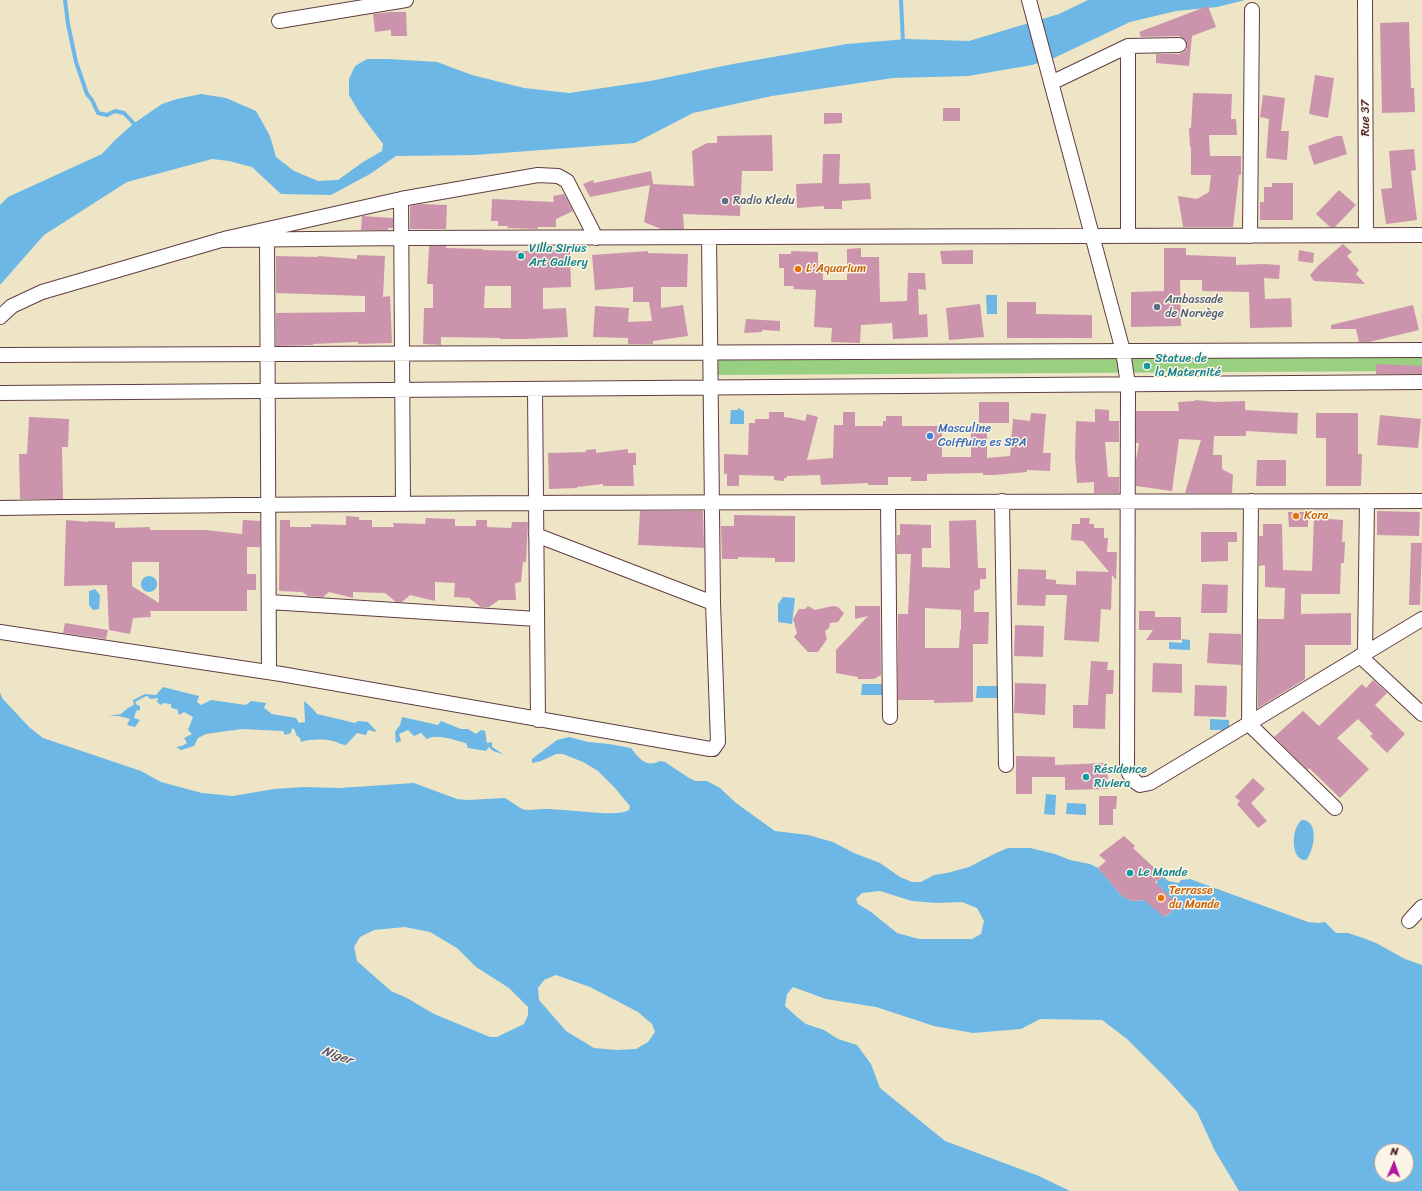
<!DOCTYPE html>
<meta charset="utf-8">
<style>
body{margin:0}
#map{position:relative;width:1422px;height:1191px;overflow:hidden;background:#ede5c5;font-family:Sriracha,sans-serif}
canvas{display:block}
.north{position:absolute;left:1374px;top:1143px;width:40px;height:40px;box-sizing:border-box;background:#fcf5e5;border:1px solid #b59f9b;border-radius:50%;rotate:2deg;font-size:11px;font-weight:700;line-height:16px;text-align:center;color:#4a1f2b}
.north::after{content:'';display:block;margin:auto;width:14px;height:18px;background:#b5179e;clip-path:polygon(50% 0,100% 100%,50% 72%,0 100%)}
</style>
<div id="map">
<canvas width="1422" height="1191"></canvas>
<div class="north">N</div>
</div>
<script>
const ctx = document.querySelector('canvas').getContext('2d');
ctx.lineJoin = 'round';
function fillPath(path, color) { ctx.fillStyle = color; ctx.fill(path, 'evenodd'); }
function stroke(path, color, width, dash) { ctx.strokeStyle = color; ctx.lineWidth = width; ctx.lineCap = dash ? 'butt' : 'round'; ctx.setLineDash(dash || []); ctx.stroke(path); }
function label(font, color, halo, rows, align = 'center') {
  ctx.font = font + ' Sriracha,sans-serif'; ctx.lineWidth = 3; ctx.setLineDash([]); ctx.textBaseline = 'middle'; ctx.strokeStyle = halo; ctx.fillStyle = color; for (const [text, x, y, turn = 0] of rows) {
    ctx.save(); ctx.translate(x, y); ctx.rotate((+turn || 0) * Math.PI / 180); ctx.textAlign = isNaN(turn) ? turn : align; if (halo) ctx.strokeText(text, 0, 0); ctx.fillText(text, 0, 0); ctx.restore();
  }
}
fillPath(new Path2D(`
 M1422 357V371L711 375 710 358Z`), '#98cf81');
fillPath(new Path2D(`
 M1088 0H1245L1217 7 1176 11 1130 22 1054 58 1032 65 968 76 893 78 772 96 693 113 635 143 475 155 396 156 370 174 331 195 281 194 252 167 229 161 212 159 127 182 44 235 0 285V205L8 197 102 154 114 141 133 124 162 104 177 99 201 94 226 98 256 111 270 136 276 157 294 171 318 181 338 180 363 162 382 151 383 144 359 112 349 95V79L355 66 367 59H388L437 62 472 75 524 88 569 93 650 81 733 64 847 44 907 39 969 41 1059 14Z
 M986 295H997V314H987Z
 M738 408 744 411V424H730L731 410H738Z
 M141 584a8 8 0 1 1 16 0a8 8 0 1 1-16 0Z
 M95 589 100 595 99 609 93 610 89 605V591Z
 M783 597 795 598 792 624 778 622V604Z
 M1182 639 1190 640V650L1169 649V642L1182 643Z
 M862 684H883L882 695H861Z
 M977 686H997V698H976Z
 M163 687 199 696 197 702 201 705 211 700 246 705 251 701 266 703 264 708 272 714 296 718 299 723 305 722 304 701 312 708 317 714 355 723 358 721 368 722 377 732 368 730 366 735 357 733 346 745C341 745 338 742 333 741 323 739 310 739 301 742L300 738 296 735 295 730 292 728 291 733 285 735 283 731 242 729 206 734 198 738 194 746 181 750 176 747 182 746 187 743 184 738 192 734 188 730 193 717 184 712 179 715 177 709H174L171 707V704L163 703 161 705 157 702 158 698 150 699 149 697 146 696 135 702 137 705 140 706V710L136 711 134 718 140 720 135 727 127 725 130 719 119 716H108L121 714 128 708 134 705 133 700 145 694 156 695Z
 M0 693 3 699 29 727 43 738 141 771 161 782 202 793 233 796 274 789 304 787 340 788 414 783 457 799 467 800 505 798 522 809 528 810C534 810 539 809 544 809 562 808 618 818 629 810L630 806 615 788 598 771 583 762 563 754H556L541 761 532 763V759L557 740 569 737 588 742 609 744 631 748C639 759 647 768 660 761L665 762 689 778 696 781H707L720 788 736 803 775 831 808 835 833 842 854 853 880 863 900 877 912 882H921L934 875 947 873 969 867 996 853 1008 848H1030L1055 854 1070 860 1090 864 1098 868 1121 895 1131 901 1145 900 1165 917 1176 908 1157 885V881L1164 877 1168 881 1179 883 1181 880 1190 879 1308 922 1318 923 1325 922 1336 933H1348L1363 938 1376 943 1405 959 1422 965V1191H1239L1215 1151 1197 1112 1168 1080 1127 1039 1102 1020 1040 1019 1021 1029 973 1033 934 1026 876 1007 826 999 793 987 787 994 785 1006 797 1017 806 1024 824 1030 838 1039 857 1045 871 1064 880 1088 945 1141 1039 1176 1070 1191H0ZM880 891 912 901 937 903 962 902 977 908 984 921 981 934 972 939H919L897 933 871 912 858 904 856 899 862 893ZM405 927 430 932 457 948 476 967 509 988 528 1007V1015L524 1024 497 1037H490L434 1014 407 998 391 991 357 961 354 947 360 937 374 930ZM556 975 590 987 638 1012 652 1024 655 1032 648 1042 636 1049 617 1050 594 1048 566 1031 539 1000 538 988 544 980ZM1382 1151H1406V1175H1382Z
 M402 717 438 725 441 721 461 729H468L476 734 481 730 485 731 487 743 492 742V747L503 754 493 751 489 747 486 751 468 748 466 743C455 740 436 733 427 739L421 733 414 736 408 730 399 734 401 741 396 743 395 732 400 725Z
 M1210 719 1229 720V730H1210Z
 M1046 794 1056 795 1055 815 1044 814Z
 M1067 803 1086 804V815L1066 814Z
 M1302 820C1319 820 1315 850 1306 860 1290 861 1291 827 1302 820Z`), '#6cb7e5');
stroke(new Path2D(`
 M65 0 68 24 76 62 87 94 92 100 98 113 107 115 115 111 124 113 137 127
 M901 0 903 44`), '#6cb7e5', 4);
fillPath(new Path2D(`
 M1208 6 1216 27 1192 36 1189 66 1156 63V54H1179L1184 52 1187 49 1186 41 1183 38 1179 36 1141 37 1139 32Z
 M391 12H406L407 36H391V30L375 32 373 14Z
 M1409 22 1411 88H1414L1415 112 1382 113 1380 23Z
 M1315 75 1334 78 1328 118 1309 114Z
 M1193 93 1232 94 1231 119H1236L1237 135H1209L1210 156H1241V175H1239L1233 227H1183L1178 196 1197 199 1209 192 1211 175H1191V147H1190L1189 128H1191Z
 M1263 95 1285 98 1281 131H1289L1287 160 1266 158 1269 119 1260 117Z
 M943 108H960V121H943Z
 M824 113H842V123L824 124Z
 M772 135 773 171H742L740 216 683 214 684 229H661L644 222 650 185 590 197 583 184 593 180 594 183 651 171 653 184H652L694 186 692 151 707 143H717V136Z
 M1337 136H1342L1347 154 1314 165 1308 146Z
 M1414 149 1416 170 1411 171 1417 220 1386 224 1381 189 1392 188 1389 151Z
 M823 154H840L839 184 870 183 871 199 842 201V209H824V206L797 208 796 184 822 183Z
 M1272 183H1293V220H1260V202H1264V187H1272Z
 M1339 190 1356 205 1335 227H1330L1316 214Z
 M564 194 573 211 556 219V227H538V229L507 228 508 226H498V221H491L492 199 554 202 553 196Z
 M420 204 447 205 446 229H410V206Z
 M362 216 393 218V228H388V230H361Z
 M1343 244 1352 252 1347 256 1359 270 1356 274 1365 284 1314 281 1310 275 1319 265Z
 M429 246H446V248L483 249V250L526 251 570 249 571 287 543 288V309L566 308 568 337 525 339H500V338L441 337V345L423 344 424 308H433V284H427ZM485 286H511V308H484Z
 M861 248V257H879L880 302 907 301 908 273H925L926 290 918 289 919 315 927 314 928 337 893 339 892 323 861 325 860 343 831 342 832 328 814 327 816 290 793 289 794 286H784V268H779V254H791V251L818 252V268H823V280H847V249Z
 M1164 248H1186V255L1236 257V265L1263 264 1280 265 1279 279 1264 278 1265 299 1291 298 1292 327 1250 328 1249 292 1202 291V280H1180L1181 326 1131 327V292L1164 291Z
 M973 250V264H942L940 251Z
 M1299 250 1314 253 1313 263 1298 261Z
 M648 251V253L688 254 687 287H661V308L683 305 688 336 653 341V344H628V338L593 337 595 306 629 308 628 322 652 321 649 302H633V287L595 290 592 255Z
 M357 255 385 256 383 297 390 296 392 343 358 344V342L313 344V345L276 346V313L365 312V296L276 293V256L318 257V256L357 259Z
 M1007 302H1036V314L1092 315V338H1007Z
 M980 304 984 337 949 340 946 308Z
 M1413 305 1419 330 1369 342H1359L1356 329H1331V325Z
 M746 319 780 321V331L762 330V332L744 333Z
 M1376 364 1422 366V374H1376Z
 M1195 400 1215 402 1245 401V410L1298 413 1297 434 1246 431V436H1214L1213 455H1222V469L1233 475 1232 493H1185L1201 440 1179 439 1172 491 1136 486V460L1139 443H1136V411H1179L1178 402 1195 401Z
 M979 402H1009V423H979Z
 M1095 409 1109 410V421H1119V442H1105L1108 477H1119V493H1094V482L1077 483 1075 457 1076 421 1095 422Z
 M769 412H784V417L792 418 805 421 807 414 818 417 807 460 833 458 834 425H843V412H855V426H883V421H886V416H902V426H942V457H971V426H987V458L1010 456 1013 419 1030 421 1031 413 1046 414 1043 453H1051L1050 471 1027 470V472L995 475H983V473L927 474V481H911V477H888V485H868V483L821 485 820 475 787 476V478H784V481L774 480V476L739 475V486H727V474H724V454L748 455 749 423H755V419H769Z
 M1316 413H1358V454H1362L1361 486H1326V438H1316Z
 M1380 415 1421 419 1418 448 1377 445Z
 M29 417 69 419 68 447H62L63 499H20L19 454H27Z
 M596 449V453L628 449V453H636V465H633L634 486H603V484L577 487V488L549 489 548 453 586 452V450Z
 M1257 460H1286V486H1256Z
 M640 511H703L704 548 638 545Z
 M1377 511 1420 512 1419 536 1377 535Z
 M1288 512H1308V527H1289Z
 M734 515 795 516V562H775V558L738 557V559H722L721 526H734Z
 M346 516 359 517V520H372V527H394L393 523 425 524 426 518 455 519V526H476V520H487V527L511 528 512 522H528L526 562H523L521 582 515 583 516 600H499L489 607H481L469 598 454 597 455 583 435 582V601L410 595 402 602H396L385 593 353 592V598L329 592 323 597 308 596 302 592 279 591 280 520H290V527H311V524L346 525Z
 M1080 518H1090L1089 524H1094V528H1104V538H1108L1107 552H1117L1116 580 1112 575 1111 610 1101 609 1099 642 1064 640 1067 595H1046L1045 606 1017 605 1018 569 1046 570V579L1056 580V584L1076 585V571L1109 572 1083 541 1071 540 1072 524H1080Z
 M1314 518 1343 520 1342 542H1345L1344 563H1341L1340 594H1301V614L1351 613V645H1305V679L1258 708V619H1284L1285 588 1265 587V565L1259 566V536H1263V524H1282L1283 570 1312 571Z
 M66 520 88 522V521L115 522V528L150 527V530H205L242 534 243 520 260 521V547H247V574H256V590H247V611H150L151 617 133 618 130 634 109 630 107 585 64 586ZM132 562H159V603L132 586Z
 M976 520 978 568H986V579H980V589L974 591V612H989L988 644H973V702L934 703V700H898V614H908L911 554H897V535H900V524L931 525V548H922V567L950 568 949 521ZM925 608 961 610V630H960L959 648H925Z
 M1201 532H1237V542H1228V561L1201 562Z
 M1411 543H1422L1420 605H1409Z
 M1202 584 1228 585 1227 613H1201Z
 M808 606 815 610 832 606 838 607 844 613 838 622 830 623 829 628 825 631 827 639 818 652H808L794 637 797 633 793 619 799 609H805Z
 M855 606H880L881 675 874 679H858V677L836 673V650L868 616 855 619Z
 M1139 611H1155V617H1181V640H1146L1153 630H1139Z
 M65 623 108 630 106 639 63 633Z
 M1015 625 1044 626 1043 657 1014 656Z
 M1209 633 1241 634V665L1207 663Z
 M1091 661 1108 662 1107 670H1114L1113 694H1106L1105 729 1073 728V705H1088Z
 M1153 663 1182 664V693L1152 692Z
 M1373 680 1387 693 1375 705 1405 734 1387 753 1370 736 1373 734 1358 719 1337 738 1369 769 1340 798 1309 768 1308 770 1274 737 1303 711 1319 726 1362 684 1366 688Z
 M1015 683 1046 684 1045 715 1014 713Z
 M1195 685 1227 686 1226 717 1194 716Z
 M1016 756 1055 757V765L1107 763 1108 789 1065 790V777H1032V794H1016Z
 M1253 778 1265 789 1251 803 1267 821 1258 828 1237 804 1240 801 1235 797Z
 M1099 796H1117L1116 809H1113V825H1099Z
 M1124 836 1135 846 1133 848 1164 877 1155 882 1179 906 1164 917 1144 900 1131 901 1121 895 1098 868 1106 861 1099 855Z`), '#cb94ac');
const minor = new Path2D(`
 M1029 0 1123 351 1128 385 1127 769C1130 776 1133 781 1140 785L1150 783 1422 619
 M1365 0 1366 235
 M279 21 406 0
 M1051 83 1128 46 1179 45
 M401 199 403 504
 M1128 236V46
 M1250 236 1252 10
 M267 239 269 672
 M220 240 402 238 1422 235
 M0 317 12 306 42 292 228 238 401 199 538 175 558 176 567 181 596 238
 M0 355 1422 350
 M535 389 538 720
 M0 393 1422 382
 M1002 501 1006 765
 M1251 501 1249 724 1335 808
 M888 502 890 717
 M0 508C474 501 948 502 1422 501
 M536 535 713 603
 M269 602 537 619
 M0 632 281 674 710 749H713L718 742 713 603 709 237
 M1365 653 1367 501
 M1360 656 1422 714
 M1409 921 1422 907`);
stroke(minor, '#623d42', 16);
stroke(minor, '#fff', 14);
for (const [x, y, r, color] of [
 [725,201,4,"#5c6f8a"],
 [521,256,4,"#0f9aa8"],
 [798,269,4,"#e8710a"],
 [1157,307,4,"#5c6f8a"],
 [1147,366,4,"#0f9aa8"],
 [930,436,4,"#3f7fe0"],
 [1296,516,4,"#e8710a"],
 [1086,777,4,"#0f9aa8"],
 [1130,873,4,"#0f9aa8"],
 [1161,898,4,"#e8710a"]
]) { const dot = new Path2D(); dot.arc(x, y, r, 0, 2 * Math.PI); ctx.fillStyle = color; ctx.fill(dot); stroke(dot, '#fcf5e5', 1.5); }
label('12px', '#4a1f2b', '#fcf5e5', [
 ["Rue 37",1366,118,-90]
]);
label('12px', '#4e5e75', '#fcf5e5', [
 ["Radio Kledu",733,201],
 ["Ambassade",1165,300],
 ["de Norvège",1165,314]
], 'left');
label('12px', '#0d838f', '#fcf5e5', [
 ["Villa Sirius",529,249],
 ["Art Gallery",529,263],
 ["Statue de",1155,359],
 ["la Maternité",1155,373],
 ["Résidence",1094,770],
 ["Riviera",1094,784],
 ["Le Mande",1138,873]
], 'left');
label('12px', '#c56008', '#fcf5e5', [
 ["L'Aquarium",806,269],
 ["Kora",1304,516],
 ["Terrasse",1169,891],
 ["du Mande",1169,905]
], 'left');
label('12px', '#366cbe', '#fcf5e5', [
 ["Masculine",938,429],
 ["Coiffuire es SPA",938,443]
], 'left');
label('italic 13px', '#56546c', '#fcf5e5', [
 ["Niger",337,1056,20]
]);
</script>
